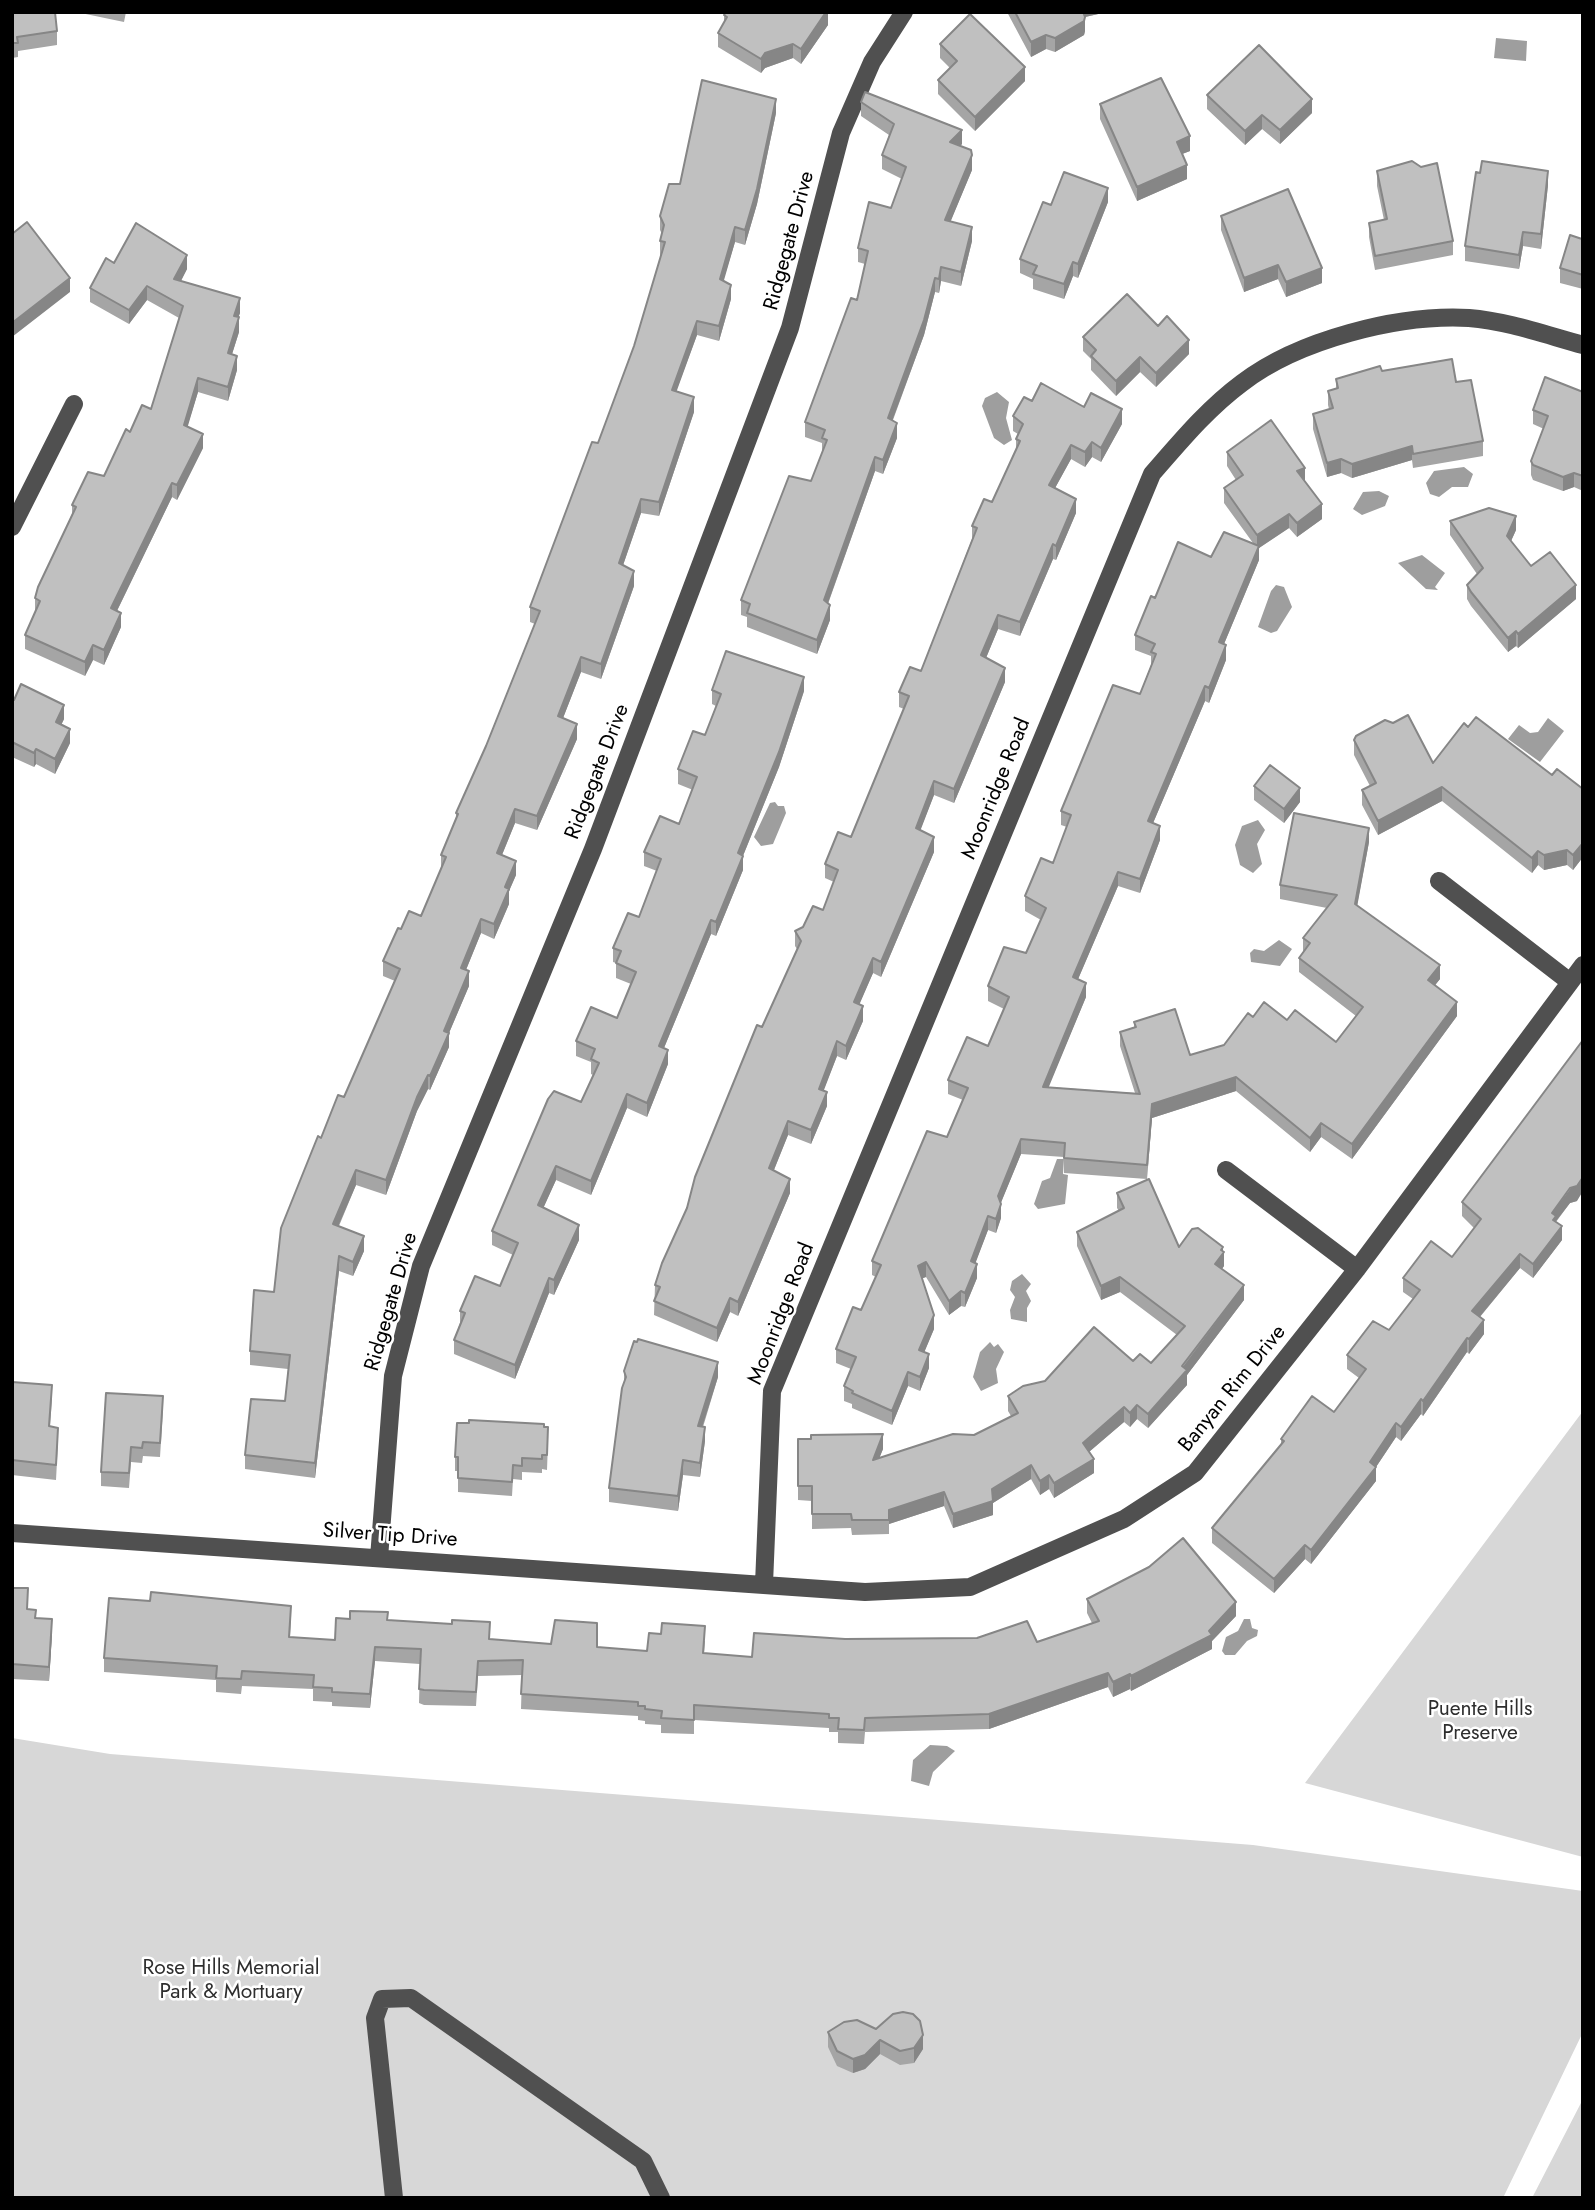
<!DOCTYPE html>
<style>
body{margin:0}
#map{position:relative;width:1595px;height:2210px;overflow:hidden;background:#fff;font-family:Jost,sans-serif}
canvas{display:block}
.frame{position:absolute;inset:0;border:14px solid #000;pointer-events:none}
</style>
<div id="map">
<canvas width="1595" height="2210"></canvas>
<div class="frame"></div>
</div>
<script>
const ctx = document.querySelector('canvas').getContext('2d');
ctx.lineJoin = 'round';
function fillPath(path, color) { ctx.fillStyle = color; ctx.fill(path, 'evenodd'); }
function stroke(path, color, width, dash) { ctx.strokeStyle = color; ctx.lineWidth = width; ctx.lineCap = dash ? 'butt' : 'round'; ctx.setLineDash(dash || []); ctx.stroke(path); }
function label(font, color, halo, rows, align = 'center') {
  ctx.font = font + ' Jost,sans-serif'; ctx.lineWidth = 5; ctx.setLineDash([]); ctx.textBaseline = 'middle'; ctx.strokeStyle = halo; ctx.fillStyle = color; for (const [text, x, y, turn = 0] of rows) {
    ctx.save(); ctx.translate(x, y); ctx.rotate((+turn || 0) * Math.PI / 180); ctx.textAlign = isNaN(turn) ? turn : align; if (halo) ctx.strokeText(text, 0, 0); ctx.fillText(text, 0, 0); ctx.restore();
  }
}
fillPath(new Path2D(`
 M1583 1411V1857L1305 1783Z
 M12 1738 110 1754 1253 1845 1583 1891V2032L1503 2198H12Z
 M1583 2099V2198H1532Z`), '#d7d7d7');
fillPath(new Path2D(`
 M1496 38 1527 41 1526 61 1494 58Z
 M997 392 1009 402 1006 418 1012 440 1004 445 994 438 982 406 985 398Z
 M1464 467 1473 474 1468 487H1452L1439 497 1430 494 1426 483 1434 471Z
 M1379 491 1389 496 1385 506 1362 515 1353 509 1363 492Z
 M1422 555 1445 573 1435 587 1438 590 1426 589 1398 563Z
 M1276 585 1284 587 1292 607 1277 631 1271 633 1258 627 1271 591Z
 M1548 718 1564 731 1540 762 1508 739 1519 725 1530 733 1538 732Z
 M775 802 778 806H784L786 813 773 844 761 846 754 837 770 803Z
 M1258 820 1265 830 1257 844 1262 864 1253 873 1240 865 1235 845 1242 826Z
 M1279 940 1292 949 1280 966 1251 962 1250 953 1254 949 1264 951Z
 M1057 1159H1064L1063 1174 1068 1175 1065 1204 1038 1209 1034 1204 1042 1181 1050 1178Z
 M1022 1274 1031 1284 1026 1291 1031 1301 1027 1308V1322L1011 1319 1010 1310 1015 1297 1010 1290 1012 1281Z
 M990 1342 994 1347 998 1344 1004 1352 996 1369 998 1383 981 1391 973 1377 980 1352Z
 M1244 1619H1250L1252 1628 1258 1630 1257 1636 1247 1641 1235 1655H1225L1222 1651 1226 1637 1238 1631Z
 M930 1745 947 1746 955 1751 933 1772 929 1786 911 1781 913 1760Z`), '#9e9e9e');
stroke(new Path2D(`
 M12 527 74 404
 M1439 881 1570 982
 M1226 1170 1357 1269
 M12 1533 865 1592 970 1587 1124 1519 1195 1473 1357 1269 1583 965
 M379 1558 393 1376 421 1266 593 849 790 328 841 133 872 62 904 12
 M764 1584 772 1391 1152 474C1180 442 1207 409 1242 383 1298 340 1398 314 1469 318 1507 321 1546 335 1583 345
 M394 2198 375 2018 382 1999 411 1998 643 2161 661 2198`), '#505050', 18);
fillPath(new Path2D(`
 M12 12 57 31V45L18 51V57L12 58Z
 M76 12H126L124 22Z
 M828 12V25L801 64 793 58 765 68 761 73 718 47V33L724 23V15Z
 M1007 12H1107L1085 17V31L1084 35 1055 52 1046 49 1031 57Z
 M1517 12H1539V14Z
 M940 44 1025 81 975 131 938 94V80L950 68 940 58Z
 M1207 95 1312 113 1280 144 1262 129 1245 145 1207 109Z
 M861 102 962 144 960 146 972 170 950 222 972 241 961 286 941 281 939 293 935 292 924 335 893 420 897 438 883 474 875 471 828 604 830 620 817 654 747 627V617L741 615V600L811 481 822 453V443L805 437V422L857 300 865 264 858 262V248L891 208 902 179 882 169V155L889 135 861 116Z
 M1100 104 1190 151 1182 154 1187 179 1137 201 1100 119Z
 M776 113 757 204 745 245 735 242 723 281 731 299 719 341 697 335 676 391 694 412 659 516 641 513 623 565 634 586 601 679 581 672 563 718 577 739 537 830 515 823 502 855 516 875 509 891V904L494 939 481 933 466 970 469 986 449 1033V1047L430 1090 428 1089 417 1111 386 1195 356 1185 339 1226 364 1251 353 1276 339 1271 315 1478 245 1469V1455L285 1401 288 1369 250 1365V1351L274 1292 321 1138 344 1097 395 981 383 976V961L401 929 421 916 441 868V855L456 820V813L486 746 535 624 530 622V607L598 443 634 346 661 255H660V241L662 234 660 230V216L680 184Z
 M1421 167 1453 241V255L1375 270 1369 237V223L1384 220 1377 186V171Z
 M1548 185 1541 249 1523 246 1519 269 1465 261V246Z
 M1108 202 1078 278 1073 276 1064 299 1033 289V279L1020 273V259L1051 205Z
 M1221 216 1322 283 1286 297 1278 279 1244 292 1221 230Z
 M1583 237V289L1560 283V268Z
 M114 263 187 269 181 281 240 313 238 317 239 332 232 354 237 370 228 401 198 392 187 427 203 448 177 500 172 497 117 611 121 627 104 665 93 660 85 676 25 649V635L35 612V598L72 514V505L104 476 130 432 151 409 179 318 147 300 129 324 90 302V288Z
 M1158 326 1189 354 1156 387 1140 372 1116 396 1091 370V359L1083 351V337Z
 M1382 371 1456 382 1483 441V456L1413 468 1412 460 1352 478 1341 473 1327 477 1313 429V414L1329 409 1328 405V391L1336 389V379Z
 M1583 392V491L1574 487 1563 491 1533 480 1531 475V461L1544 429 1533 424V410Z
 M1032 401 1084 407 1122 424 1101 462 1092 457 1085 467 1071 459 1055 488 1076 513 1056 560 1053 559 1020 636 998 629 986 658 1005 682 954 803 934 795 920 830 934 852 881 977 873 973 859 1004 863 1021 846 1060 837 1056 823 1091 827 1106 811 1144 788 1135 774 1170 790 1193 738 1316 730 1312 717 1342 654 1315 655 1285 762 1027 797 949 795 946V931L803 927 823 910 834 882 825 878V864L851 837 904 709 899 707V692L921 671 972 539V526L992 502 1016 450V439L1018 434 1013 431V416Z
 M1227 452 1305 482 1322 519 1297 537 1289 528 1259 548V560L1224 644 1226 660 1209 703 1205 701 1153 823 1160 840 1140 893 1118 886 1078 979 1086 997 1048 1087 1135 1093 1120 1046V1032L1134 1027V1022L1190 1055 1224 1045 1253 1017 1287 1020 1336 1042 1356 1016 1299 972V958L1303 953V938L1327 908 1280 899V885L1369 842 1357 905 1440 979 1435 985 1457 1016 1352 1159 1321 1137 1310 1152 1236 1091 1152 1118 1147 1179 1064 1173V1157L1021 1154 1001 1202V1218L996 1233 988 1230 975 1263 977 1278 965 1307 961 1306 949 1315 926 1277 922 1278 934 1329 924 1352 929 1368 920 1391 908 1386 892 1425 852 1408V1404L844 1401V1386L851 1369 836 1363V1349L861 1310 876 1277 872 1275V1261L947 1137 963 1100 948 1094V1080L988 1046 1004 1009 988 1001V986L1026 953 1041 920 1025 911V896L1053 863 1067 827 1061 825V811L1140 694 1151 665V656L1135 650V635L1155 598 1211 557 1253 543 1224 503V488L1236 480 1227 466Z
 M1450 521 1516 530 1511 541 1531 566 1576 599 1518 648 1516 646 1508 652 1471 606 1467 599V585L1477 574 1450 535Z
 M712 690 804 691 779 767 743 856V870L716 936 711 934 664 1048 668 1064 647 1117 627 1108 591 1195 556 1180 543 1208 579 1240 554 1295 549 1293 515 1379 454 1354V1340L460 1323V1311L500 1286 513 1255 492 1245V1231L581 1102 593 1075 591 1074V1062L576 1056V1041L617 1018 631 984 616 978V963L613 962V948L639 917 657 871 644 866V852L679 824 693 790 678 784V769L705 735 716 706 712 704Z
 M12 700 64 719 61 725 70 743 55 774 36 764 34 767 12 757Z
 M1354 740 1433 763 1552 775 1583 789V857L1573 870 1567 865 1544 870 1538 865 1532 873 1442 801 1378 835 1362 805V790L1370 786 1354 755Z
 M1254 786 1300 802 1284 823 1254 800Z
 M1117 1193 1179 1247 1223 1251 1224 1266 1222 1269 1244 1300 1187 1375V1385L1148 1428 1137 1419 1130 1427 1124 1422 1089 1452 1094 1473 1054 1498 1049 1489 1040 1495 1031 1479 993 1503V1515L953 1528 944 1506 889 1524V1534L852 1535 851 1528 812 1529V1501L798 1500V1439H811L883 1449 879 1458 974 1435 1011 1416 1008 1411V1396L1133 1361 1151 1363 1177 1335 1120 1292 1101 1300 1077 1246V1232L1119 1211 1117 1208Z
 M1577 1201 1570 1203 1556 1222 1562 1240 1533 1278 1520 1268 1480 1317 1484 1334 1469 1354 1467 1352 1423 1416 1421 1414 1401 1441 1396 1437 1376 1467V1481L1311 1564 1305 1559 1274 1593 1212 1543V1528L1281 1444V1439L1334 1412 1359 1378 1347 1369V1355L1389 1330 1413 1299 1403 1292V1278L1452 1257 1474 1228 1462 1216V1202Z
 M624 1371 718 1377 703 1427 705 1441 700 1477 683 1475 678 1511 609 1502V1488L624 1384Z
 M12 1382 52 1399 50 1426 58 1442 56 1480 12 1475Z
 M163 1410 160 1457 143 1456 142 1463 131 1462 129 1488 101 1486V1472Z
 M548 1442 547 1470 542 1469V1473L522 1472V1480L513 1479 512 1496 458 1492V1471H455V1457Z
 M12 1588 28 1609 52 1633 49 1681 12 1679Z
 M1087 1599 1236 1616 1212 1641V1649L1131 1691 1130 1689 1113 1697 1108 1687 989 1729 865 1732 864 1744 838 1743V1732H829V1728L694 1720V1734L661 1733V1725L645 1724V1721L638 1720V1716L521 1709 522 1675 478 1676 476 1706 424 1705 419 1703 420 1664 375 1661 370 1708 332 1706V1702L313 1701V1689L242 1686 241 1694 216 1692V1680L104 1672V1658L291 1620 290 1637 335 1640 388 1620 490 1639 647 1651 705 1641 704 1654 752 1657 845 1639 1037 1642 1092 1623 1087 1613Z
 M876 2029 923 2049 914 2063 900 2065 880 2054 865 2069 853 2073 837 2066 828 2047V2032Z`), '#a5a5a5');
fillPath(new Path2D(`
 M826 12H828V25L801 64V49Z
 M1078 12H1107L1085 17V31L1084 35 1055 52V38Z
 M1046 35V49L1031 57V42Z
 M793 44V58L765 68 761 73V59L765 53Z
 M1025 67V81L975 131V117Z
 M776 99V113L757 204 745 245V230Z
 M1312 99V113L1280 144V130Z
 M1262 115V129L1245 145V131Z
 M962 130V144L950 156V142Z
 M1190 136V151L1177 156V142Z
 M972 155V170L945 235V220Z
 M1187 165V179L1137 201V187Z
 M1548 171V185L1541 249V234Z
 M1108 188V202L1078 278V264Z
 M735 227V242L720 294V279Z
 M972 227V241L961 286V272Z
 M1523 232V246L1519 269V255Z
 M187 255V269L174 294V279Z
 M1073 262V276L1064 299V284Z
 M1278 265V279L1244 292V278Z
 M941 267V281L939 293V279Z
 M1322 268V283L1286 297V282Z
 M70 278V292L12 337V323Z
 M935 278V292L924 335 888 432V418Z
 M731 285V299L719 341V326Z
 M147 286V300L129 324V310Z
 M240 298V313L234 330V316Z
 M239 317V332L228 367V353Z
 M697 321V335L672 404V390Z
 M1189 340V354L1156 387V373Z
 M237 356V370L228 401V387Z
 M1140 357V372L1116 396V381Z
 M198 378V392L184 439V425Z
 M694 397V412L659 516V502Z
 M1122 409V424L1101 462V448Z
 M897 423V438L883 474V460Z
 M203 434V448L177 500V485Z
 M1092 442V457L1085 467V452Z
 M1071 445V459L1049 499V485Z
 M1412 446V460L1352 478V464Z
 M875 457V471L824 614V600Z
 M1341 459V473L1327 477V463Z
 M1305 468V483L1297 471Z
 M1574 473V487L1563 491V477Z
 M172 483V497L111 623V608Z
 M641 499V513L619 577V563Z
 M1076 499V513L1056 560V546Z
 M1322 504V519L1297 537V523Z
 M1289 514V528L1259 548V560L1219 656V642L1257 550V535Z
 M1516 516V530L1507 550V536Z
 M1053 544V559L1020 636V622Z
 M634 571V586L601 679V664Z
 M1576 585V599L1518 648V634Z
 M830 605V620L817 654V640Z
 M121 613V627L104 665V650Z
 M998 615V629L981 670V655Z
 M1516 631V646L1508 652V638Z
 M93 645V660L85 676V662Z
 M1226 645V660L1209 703V688Z
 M581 657V672L558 731V716Z
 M1005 668V682L954 803V789Z
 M804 677V691L779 767 738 868V853Z
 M1205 686V701L1148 835V821Z
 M64 705V719L56 736V722Z
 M577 724V739L537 830V816Z
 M70 729V743L55 774V759Z
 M36 749V764L34 767V753Z
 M934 781V795L916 842V828Z
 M1442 787V801L1378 835V821Z
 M1300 788V802L1284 823V809Z
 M14 801V815L12 818V804Z
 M515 809V823L497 867V853Z
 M1160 826V840L1140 893V879Z
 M1369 828V842L1355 918V904Z
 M934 837V852L881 977V962Z
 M1583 843V857L1573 870V855Z
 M1567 850V865L1544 870V855Z
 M1538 851V865L1532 873V858Z
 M743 856V870L716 936V922Z
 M516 861V875L509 891V904L494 939V924L505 887Z
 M1118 872V886L1073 991V977Z
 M481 919V933L461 982V968Z
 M711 920V934L659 1060V1046Z
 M873 958V973L854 1017V1002Z
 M1440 965V979L1428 994V980Z
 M469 971V986L449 1033V1047L430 1090V1076L444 1031Z
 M1086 983V997L1043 1101V1087Z
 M1457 1002V1016L1352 1159V1144Z
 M863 1006V1021L846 1060V1046Z
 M837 1041V1056L819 1103V1089Z
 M668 1050V1064L647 1117V1103Z
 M428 1075V1089L417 1111 386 1195V1180L417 1097Z
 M1236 1077V1091L1152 1118 1147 1179 1152 1104Z
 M827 1092V1106L811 1144V1130Z
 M627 1094V1108L591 1195V1181Z
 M788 1121V1135L769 1182V1168Z
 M1321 1123V1137L1310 1152V1138Z
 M1021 1139V1154L998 1210V1196Z
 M556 1166V1180L538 1220V1205Z
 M356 1170V1185L333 1238V1224Z
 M1583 1172V1191L1577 1201 1570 1203 1556 1221V1230L1552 1213Z
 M790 1179V1193L738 1316V1302Z
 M1001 1204V1218L996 1233V1219Z
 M988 1216V1230L971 1275V1261Z
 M579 1225V1240L554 1295V1280Z
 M1562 1226V1240L1533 1278V1264Z
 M364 1236V1251L353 1276V1262Z
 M1223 1247V1253L1224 1252V1266L1215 1278V1264Z
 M1520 1254V1268L1472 1326V1311Z
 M339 1256V1271L315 1478V1463Z
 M926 1262V1277L918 1280V1266Z
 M977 1264V1278L965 1307V1293Z
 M1120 1277V1292L1101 1300V1286Z
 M549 1278V1293L515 1379V1365Z
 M1244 1285V1300L1187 1375V1385L1148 1428V1414Z
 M961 1291V1306L949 1315V1301Z
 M730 1298V1312L717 1342V1328Z
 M934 1315V1329L919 1365V1350Z
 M1484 1320V1334L1469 1354V1339Z
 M1467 1338V1352L1423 1416V1401Z
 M929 1354V1368L920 1391V1377Z
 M718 1362V1377L698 1440V1426Z
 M908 1372V1386L892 1425V1411Z
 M1421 1399V1414L1401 1441V1427Z
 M1137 1405V1419L1130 1427V1413Z
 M1124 1407V1422L1083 1457V1443Z
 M1396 1423V1437L1376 1467V1481L1311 1564V1550Z
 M705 1427V1441L700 1477V1463Z
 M883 1434V1449L873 1474V1460Z
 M1094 1459V1473L1054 1498V1483Z
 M683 1460V1475L678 1511V1496Z
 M1031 1465V1479L993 1503V1515L953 1528V1514Z
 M1049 1475V1489L1040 1495V1481Z
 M944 1492V1506L889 1524V1510Z
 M1305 1545V1559L1274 1593V1579Z
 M1236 1602V1616L1212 1641V1649L1131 1691V1676L1209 1631Z
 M52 1619V1633L49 1681V1667Z
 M375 1647V1661L370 1708V1694Z
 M1108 1673V1687L989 1729V1714Z
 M1130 1674V1689L1113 1697V1682Z
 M923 2035V2049L914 2063V2048Z
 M880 2040V2054L865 2069 853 2073V2059Z`), '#868686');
const building = new Path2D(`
 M12 12H55L57 31 17 37 18 43H12Z
 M726 12H826L801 49 793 44 765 53 761 59 718 33 727 17 724 15Z
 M1015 12H1083L1085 17 1084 21 1055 38 1046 35 1031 42Z
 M970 14 1025 67 975 117 938 80 957 61 940 44Z
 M1259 45 1312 99 1280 130 1262 115 1245 131 1207 95Z
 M1161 78 1190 136 1177 142 1187 165 1137 187 1100 104Z
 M702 80 776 99 757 189 745 230 735 227 720 279 731 285 719 326 697 321 672 390 694 397 659 502 641 499 619 563 634 571 601 664 581 657 558 716 577 724 537 816 515 809 497 853 516 861 505 887 509 889 494 924 481 919 461 968 469 971 444 1031 449 1033 430 1076 428 1075 417 1097 386 1180 356 1170 333 1224 364 1236 353 1262 339 1256 315 1463 245 1455 251 1399 285 1401 290 1355 250 1351 254 1290 274 1292 281 1228 318 1136 321 1138 338 1095 344 1097 400 969 383 961 398 928 401 929 409 911 421 916 446 857 441 855 458 814 456 813 486 746 540 611 530 607 592 442 598 443 634 346 665 242 660 241 664 225 660 216 669 184H680Z
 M865 92 962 130 950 142 971 150 972 155 945 220 972 227 961 272 941 267 939 279 935 278 924 320 888 418 897 423 883 460 875 457 824 600 830 605 817 640 747 613 750 604 741 600 789 476 811 481 827 440 822 438 825 430 805 422 851 298 857 300 868 251 858 248 869 202 891 208 906 167 882 155 894 124 861 102Z
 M1412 161 1421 167 1437 163 1453 241 1375 256 1369 223 1387 219 1377 171Z
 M1482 161 1548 171 1541 234 1523 232 1519 255 1465 246 1476 172 1480 173Z
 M1064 172 1108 188 1078 264 1073 262 1064 284 1033 274 1037 266 1020 259 1043 202 1051 205Z
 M1288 189 1322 268 1286 282 1278 265 1244 278 1221 216Z
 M27 222 70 278 12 323V234Z
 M136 223 187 255 174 279 240 298 234 316 239 317 228 353 237 356 228 387 198 378 184 425 203 434 177 485 172 483 111 608 121 613 104 650 93 645 85 662 25 635 40 601 35 598 38 587 76 507 72 505 88 472 104 476 126 429 130 432 142 405 151 409 183 306 147 286 129 310 90 288 106 258 114 263Z
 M1570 235 1582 239 1583 237V275L1560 268Z
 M1127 294 1158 326 1167 316 1189 340 1156 373 1140 357 1116 381 1091 356 1096 350 1083 337Z
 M1452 359 1456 382 1471 380 1483 441 1413 454 1412 446 1352 464 1341 459 1327 463 1313 414 1333 408 1328 391 1338 388 1336 379 1380 366 1382 371Z
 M1545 377 1583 392V476L1574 473 1563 477 1533 465 1531 461 1548 416 1533 410Z
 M1041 383 1084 407 1091 393 1122 409 1101 448 1092 442 1085 452 1071 445 1049 485 1076 499 1056 546 1053 544 1020 622 998 615 981 655 1005 668 954 789 934 781 916 828 934 837 881 962 873 958 854 1002 863 1006 846 1046 837 1041 819 1089 827 1092 811 1130 788 1121 769 1168 790 1179 738 1302 730 1298 717 1328 654 1301 660 1287 655 1285 662 1263 687 1208 695 1177 757 1025 762 1027 801 941 795 931 803 927 813 906 823 910 838 870 825 864 838 832 851 837 909 696 899 692 910 667 921 671 977 528 972 526 984 499 992 502 1020 441 1016 439 1023 424 1013 416 1024 397 1032 401Z
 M1271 420 1305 468 1297 471 1322 504 1297 523 1289 514 1257 535 1224 488 1243 475 1227 452Z
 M1489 508 1516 516 1507 536 1531 566 1550 552 1576 585 1518 634 1516 631 1508 638 1471 592 1467 585 1483 568 1450 521Z
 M1224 532 1259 546 1219 642 1226 645 1209 688 1205 686 1148 821 1160 826 1140 879 1118 872 1073 977 1086 983 1043 1087 1140 1094 1120 1032 1136 1027 1134 1022 1175 1009 1190 1055 1224 1045 1248 1013 1253 1017 1264 1002 1287 1020 1295 1010 1336 1042 1363 1007 1299 958 1310 943 1303 938 1337 895 1280 885 1294 813 1369 828 1355 904 1440 965 1428 980 1457 1002 1352 1144 1321 1123 1310 1138 1236 1077 1152 1104 1147 1165 1064 1158 1065 1143 1021 1139 998 1196 1001 1204 996 1219 988 1216 971 1261 977 1264 965 1293 961 1291 949 1301 926 1262 918 1266 934 1315 919 1350 929 1354 920 1377 908 1372 892 1411 852 1393 853 1391 844 1386 856 1357 836 1349 853 1307 861 1310 881 1265 872 1261 927 1131 947 1137 968 1088 948 1080 967 1037 988 1046 1009 997 988 986 1004 947 1026 953 1046 908 1025 896 1041 858 1053 863 1071 815 1061 811 1113 685 1140 694 1156 654 1151 652 1155 644 1135 635 1151 596 1155 598 1178 542 1211 557Z
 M726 651 804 677 779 752 738 853 743 856 716 922 711 920 659 1046 668 1050 647 1103 627 1094 591 1181 556 1166 538 1205 579 1225 554 1280 549 1278 515 1365 454 1340 465 1313 460 1311 475 1276 500 1286 518 1243 492 1231 548 1099 554 1091 581 1102 599 1063 591 1059 595 1049 576 1041 591 1007 617 1018 636 972 616 963 621 951 613 948 628 913 639 917 661 859 644 852 660 816 679 824 697 777 678 769 693 731 705 735 721 694 712 690Z
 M21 684 64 705 56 722 70 729 55 759 36 749 34 753 12 742V700H14Z
 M1408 715 1433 763 1464 723 1468 727 1476 717 1552 775 1557 769 1583 789V843L1573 855 1567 850 1544 855 1538 851 1532 858 1442 787 1378 821 1362 790 1376 783 1354 740 1356 736 1385 720 1393 723Z
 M1270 765 1300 788 1284 809 1254 786Z
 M1583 1040V1177L1577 1186 1570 1188 1552 1213 1556 1216 1553 1220 1562 1226 1533 1264 1520 1254 1472 1311 1484 1320 1469 1339 1467 1338 1423 1401 1421 1399 1401 1427 1396 1423 1370 1462 1376 1467 1311 1550 1305 1545 1274 1579 1212 1528 1284 1441 1281 1439 1312 1396 1334 1412 1366 1369 1347 1355 1373 1321 1389 1330 1420 1290 1403 1278 1431 1241 1452 1257 1481 1219 1462 1202Z
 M1149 1179 1179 1247 1192 1229 1198 1228 1223 1247 1221 1250 1224 1252 1215 1264 1244 1285 1182 1366 1187 1370 1148 1414 1137 1405 1130 1413 1124 1407 1083 1443 1094 1459 1054 1483 1049 1475 1040 1481 1031 1465 992 1489 993 1501 953 1514 944 1492 889 1510V1520H852L851 1514H812V1486H798V1439H811V1435L883 1434 873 1460 953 1434 974 1435 1018 1413 1008 1396 1023 1386 1045 1381 1094 1327 1133 1361 1140 1354 1151 1363 1185 1326 1120 1277 1101 1286 1077 1232 1124 1208 1117 1193Z
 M638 1339 718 1362 698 1426 705 1427 700 1463 683 1460 678 1496 609 1488 622 1388 626 1377 624 1371 634 1341 637 1342Z
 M12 1382 52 1385 49 1426 58 1428 56 1465 12 1460Z
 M106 1393 163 1396 160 1443 143 1442 142 1448 131 1447 129 1473 101 1472Z
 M469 1420 544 1424V1427H548L547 1455H542V1459L522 1458V1466L513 1465 512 1482 458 1478V1457H455L457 1423H469Z
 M1183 1538 1236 1602 1209 1631 1212 1635 1131 1676 1130 1674 1113 1682 1108 1673 989 1714 865 1718 864 1730 838 1729 839 1718H829V1714L694 1705V1720L661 1718 662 1711 645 1709V1706H638V1702L521 1694 523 1660 478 1661 476 1692 424 1690 419 1689 421 1649 375 1647 370 1694 332 1692V1688L313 1687 314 1675 242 1671 241 1679 216 1678 217 1666 104 1658 109 1598 150 1601 151 1592 291 1606 289 1637 335 1640 336 1618 350 1619V1611L388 1612 387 1620 452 1624V1620L490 1622 489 1639 551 1644 555 1620 597 1623V1647L647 1651 649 1633 661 1634 662 1623 705 1626 703 1653 752 1657 754 1633 845 1639 977 1638 1027 1621 1037 1642 1099 1621 1087 1599 1149 1567Z
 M12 1588H28L27 1609 36 1610 35 1618 52 1619 49 1667 12 1664Z
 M903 2012 913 2014 920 2021 923 2035 914 2048 900 2051 880 2040 865 2055 853 2059 837 2051 828 2032 844 2022 857 2020 876 2029 893 2014Z`);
fillPath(building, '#c0c0c0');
stroke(building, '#868686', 2);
label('21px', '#000', '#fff', [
 ["Ridgegate Drive",790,241,-75],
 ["Ridgegate Drive",598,772,-69],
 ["Moonridge Road",997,789,-68],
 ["Ridgegate Drive",392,1302,-74],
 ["Moonridge Road",782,1314,-69],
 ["Banyan Rim Drive",1233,1389,-51],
 ["Silver Tip Drive",390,1536,4]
]);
label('21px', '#2e2e2e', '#fff', [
 ["Puente Hills",1480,1710],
 ["Preserve",1480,1734],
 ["Rose Hills Memorial",231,1969],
 ["Park & Mortuary",231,1993]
]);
</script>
